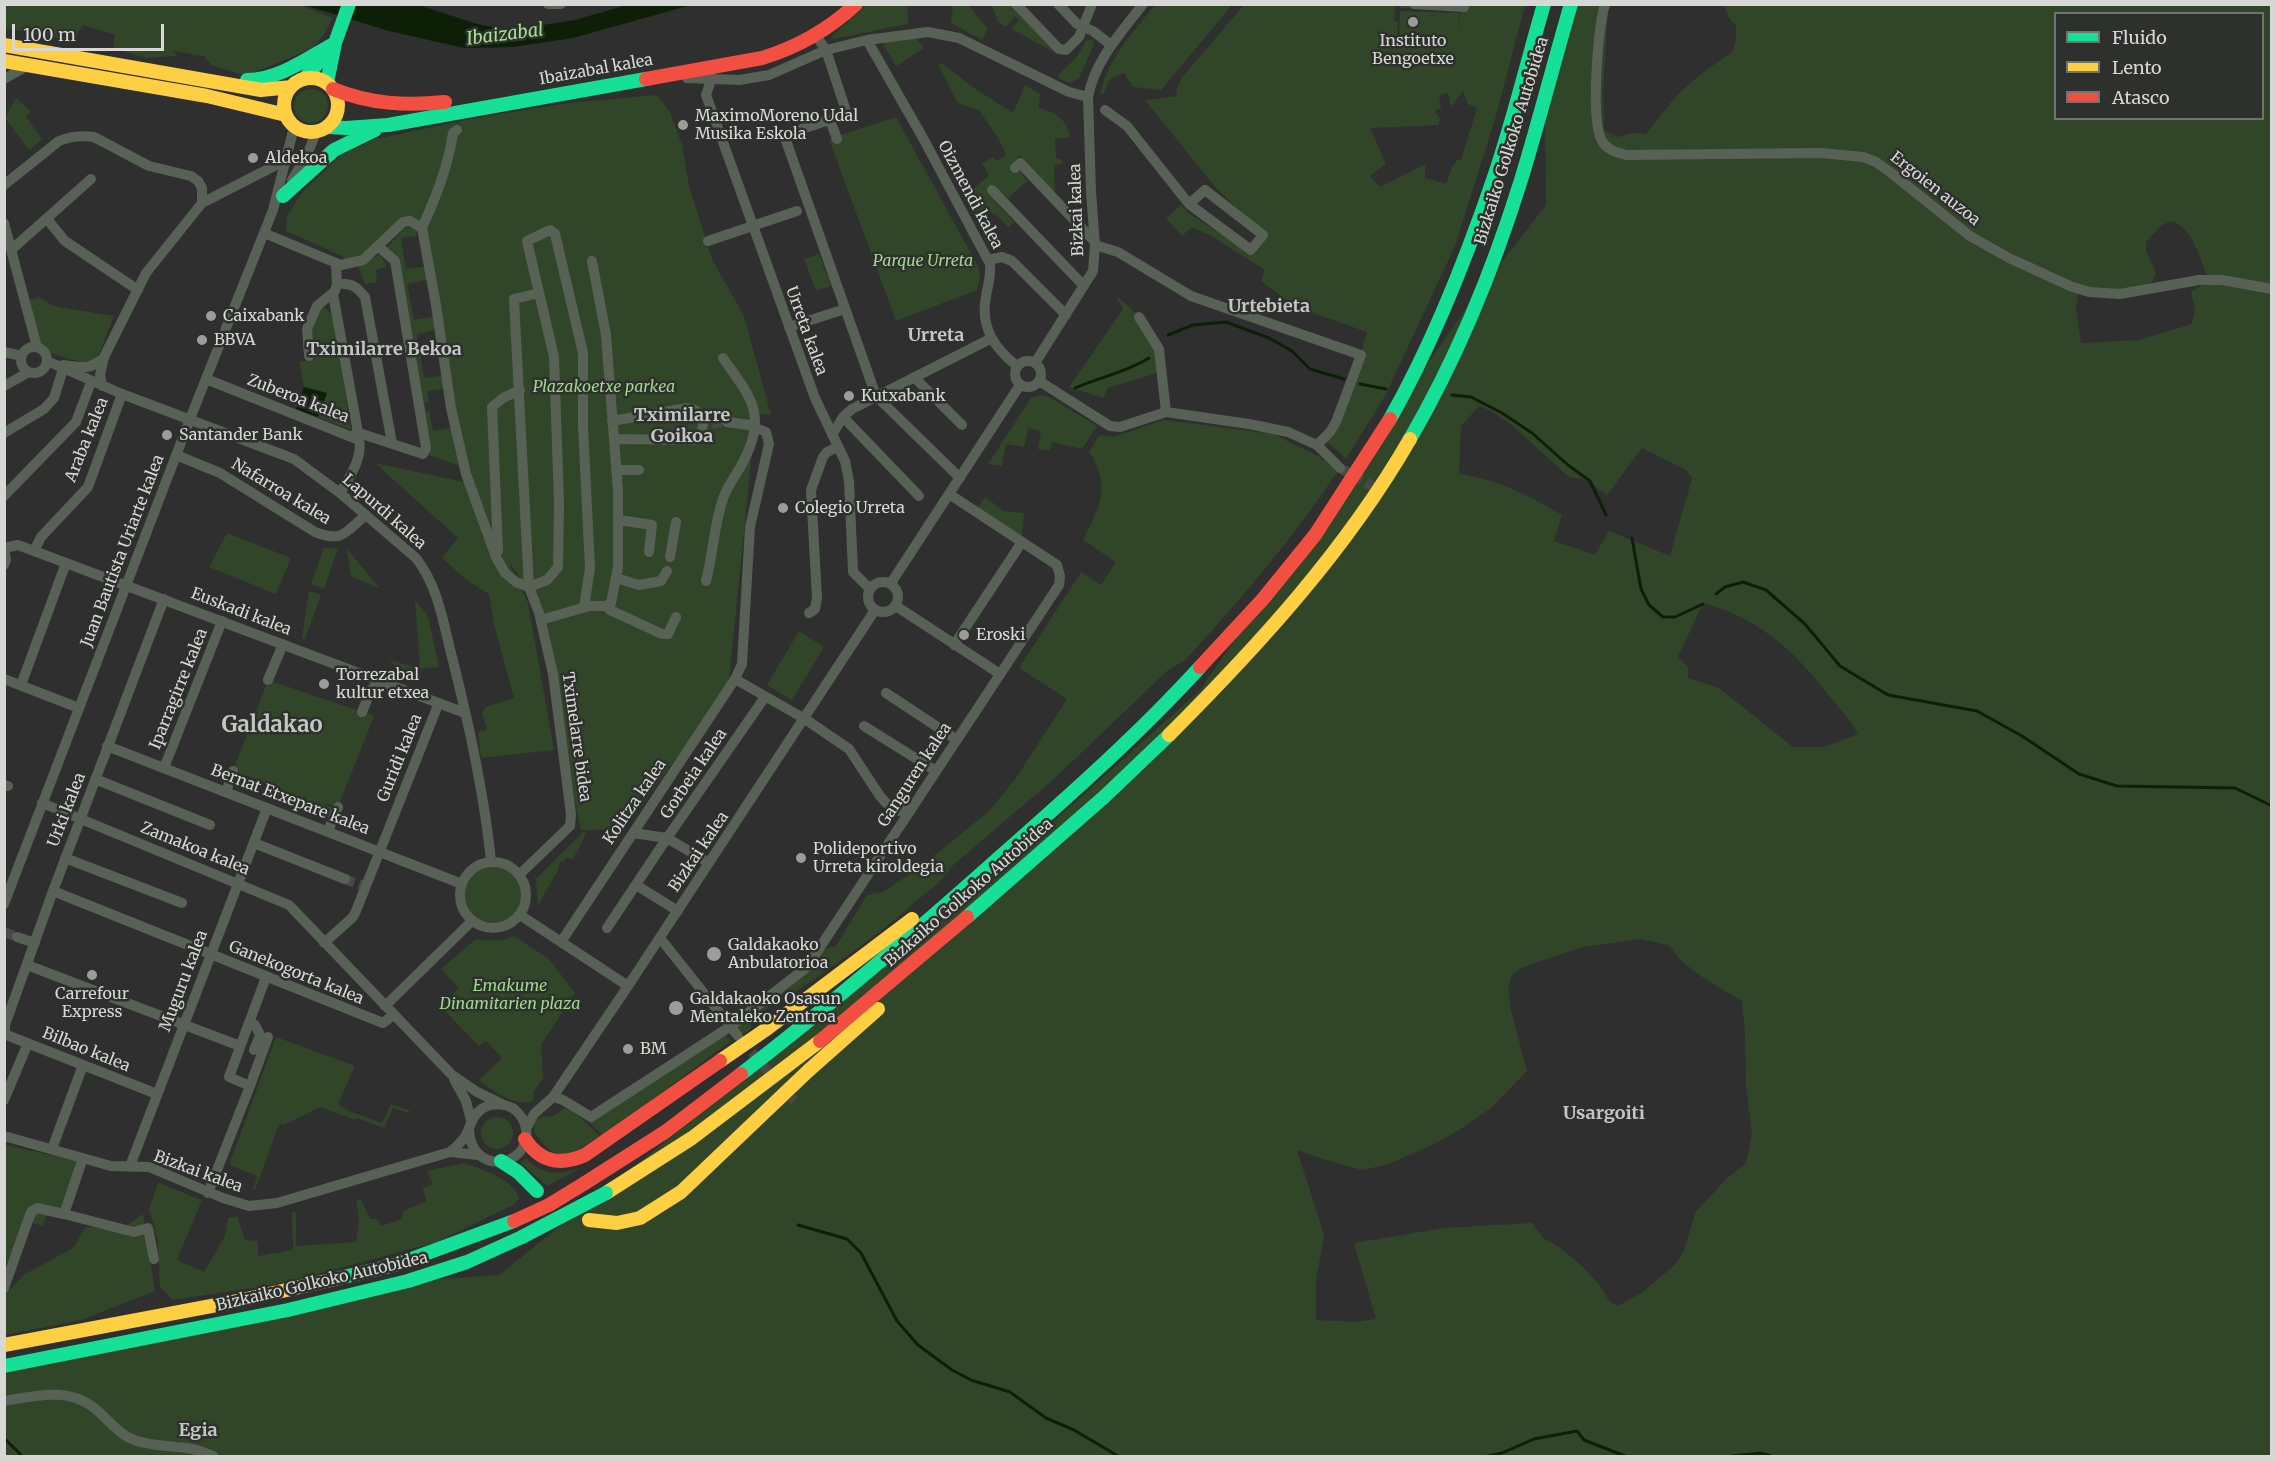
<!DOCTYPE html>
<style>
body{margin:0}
#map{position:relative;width:2276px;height:1461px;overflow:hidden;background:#2e2f2e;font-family:Merriweather,serif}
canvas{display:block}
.frame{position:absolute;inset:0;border:6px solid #d7d8d6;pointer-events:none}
.legend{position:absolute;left:2054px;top:12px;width:210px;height:108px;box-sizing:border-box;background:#2e302d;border:2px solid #727371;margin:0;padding:8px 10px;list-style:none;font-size:18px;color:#d7d8d6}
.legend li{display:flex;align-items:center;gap:12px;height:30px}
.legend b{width:30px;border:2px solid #727371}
.scale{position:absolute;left:12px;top:24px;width:152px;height:27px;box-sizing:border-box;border:3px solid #d7d8d6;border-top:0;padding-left:8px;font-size:18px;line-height:21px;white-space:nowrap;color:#d7d8d6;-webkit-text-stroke:4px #2e302d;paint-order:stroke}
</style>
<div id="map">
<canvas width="2276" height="1461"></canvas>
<div class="frame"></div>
<ul class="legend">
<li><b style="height:8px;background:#16e098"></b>Fluido</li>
<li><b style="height:8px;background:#ffcf43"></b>Lento</li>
<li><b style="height:8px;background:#f24e42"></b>Atasco</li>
</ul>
<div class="scale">100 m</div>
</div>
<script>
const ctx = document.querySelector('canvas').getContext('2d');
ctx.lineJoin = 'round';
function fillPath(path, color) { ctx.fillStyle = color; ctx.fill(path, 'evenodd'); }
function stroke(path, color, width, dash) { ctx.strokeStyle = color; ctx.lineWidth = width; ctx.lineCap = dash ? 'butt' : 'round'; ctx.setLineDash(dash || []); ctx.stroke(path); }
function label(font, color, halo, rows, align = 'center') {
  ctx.font = font + ' Merriweather,serif'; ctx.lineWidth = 5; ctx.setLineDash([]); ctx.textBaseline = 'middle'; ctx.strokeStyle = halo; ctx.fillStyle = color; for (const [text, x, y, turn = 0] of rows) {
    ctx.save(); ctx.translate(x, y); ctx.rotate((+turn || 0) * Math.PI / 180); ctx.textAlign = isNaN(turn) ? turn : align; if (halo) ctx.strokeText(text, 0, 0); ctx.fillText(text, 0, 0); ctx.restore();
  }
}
fillPath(new Path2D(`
 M297 4 333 18 323 36 313 48 246 76 211 65 204 56 172 51 177 56 146 58 113 48 115 35 83 25 73 41 5 28 4 5Z
 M866 5H907L908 24 833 39 831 37Z
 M953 5H968L988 29 982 40 951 23Z
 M992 5H1013L1050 42 1054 52 1011 29 1019 20 1015 16 1006 27 998 22Z
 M1155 5H1232L1161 90 1133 87 1124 73 1110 79 1103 94 1100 93C1108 59 1134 31 1155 5Z
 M1244 5H1395L1394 21 1398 22 1396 46 1452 45 1399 43 1400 11 1459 13V34L1460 13V11L1400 8V5H1525L1496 116 1455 246 1385 396 1346 459 1326 441 1361 353 1367 332 1296 307 1261 281 1265 270 1213 237 1192 227 1182 236 1166 218 1181 205 1188 213 1254 255 1267 237 1215 187 1145 100 1177 96 1176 89 1182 77ZM1463 91 1468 104 1477 108 1461 160 1458 159 1452 167 1446 184 1425 178V164L1380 187 1370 176 1386 164 1370 128 1438 125 1440 119 1435 111 1441 108 1439 95 1448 93 1451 107Z
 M1571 5H1611L1608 11 1603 89 1604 131 1618 137 1632 133 1646 134 1677 95 1702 73 1732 52 1736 41V25L1730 20 1724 5H2271V1456H5L4 1367 408 1281 499 1275 966 900 1199 691 1465 310 1546 205 1545 117ZM2056 14H2262V118H2056ZM2170 221C2193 225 2201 262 2209 281L2191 292 2195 310 2192 324 2139 340 2081 343 2076 309 2078 294H2126L2151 284 2156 273 2146 250V242L2161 226ZM1479 406 1491 411 1514 427 1569 477 1584 479 1607 495 1642 448 1686 470 1692 478 1670 556 1609 531 1595 555 1554 541 1562 515C1530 496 1497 479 1459 474L1461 426ZM1703 603C1760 619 1791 648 1827 693 1838 707 1850 719 1858 734L1824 747H1793L1719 688 1688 678V667L1678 657ZM1640 939 1669 945C1685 970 1717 986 1742 1001L1745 1032 1746 1086 1752 1134 1746 1164 1727 1178 1695 1213 1684 1250 1675 1265 1641 1293 1618 1306 1610 1302 1598 1283 1583 1267 1559 1247 1543 1238 1532 1223 1444 1228 1354 1243 1376 1319 1356 1322 1316 1320V1281L1324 1235 1297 1150 1326 1160 1362 1170 1386 1165 1428 1147 1456 1132 1491 1108 1527 1071 1511 1010 1508 989 1512 975 1523 967 1582 947Z
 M915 36 924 48 896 66 882 42Z
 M1093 39 1094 44 1079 78 1070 83 1058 78 1059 74 1076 58 1086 41Z
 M942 63 971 86 1013 113 1025 85 1040 94 1039 108C1055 112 1068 120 1070 137L1055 139 1056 158 1062 160V164L1054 165 1055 196 1019 155 1013 162 1027 181 1008 198 1003 193 994 200 1014 222 1008 228 997 215 985 210 976 215 965 195 989 176 982 163 993 157 997 161 1006 155 998 138 979 110 958 103 938 65Z
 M294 106a17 17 0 1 1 34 0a17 17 0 1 1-34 0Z
 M657 95 670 112 682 145 689 186 712 259 744 316 771 415 756 413 728 689 623 829 581 830 533 595 508 561 528 603 554 750 481 758 478 732 487 730 482 713 486 707 514 698 494 624 489 594 468 581 442 558 458 538 375 463 468 483 464 467 425 454 396 256 387 247 405 228 415 227 417 230 416 236 401 238 406 269 430 266 424 230 410 221 371 253 346 263 342 256 286 231 287 216 303 191 343 154 375 139 487 116 568 103ZM432 279 438 316 414 320 407 284ZM440 329 446 375 424 378 417 334ZM448 388 456 429 449 428 433 431 429 411H426L425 403 429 402 427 391Z
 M16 98 30 111 26 117 42 139 29 150 5 118Z
 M896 117 979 268 980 279 977 290 896 321 829 139Z
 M380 254 387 267 376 270 377 282 365 284 358 266Z
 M819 254 831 286 816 291 804 259Z
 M1116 296C1140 313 1154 336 1162 364L1154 374 1108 388 1103 398 1069 387 1123 309Z
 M39 297 53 306 114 316 94 366 53 354 36 345 29 299H37Z
 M322 306 333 315 351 430 318 417 327 393 304 387 299 362 315 359 310 328Z
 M1041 395 1047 396 1097 426 1082 449 1052 442 1050 451 1038 449 1041 431 1028 428 1024 447 1006 444 1002 466 988 464 1031 398Z
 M1164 420 1273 434 1318 456 1338 471C1292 539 1241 600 1185 660L1167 671 1054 779 951 867C944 880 931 889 919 899 875 938 826 971 778 1004L772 1003 753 1022 749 1031 738 1036 731 1026 807 967 818 951 836 946 867 895 883 892 919 868 989 811 1016 778 1067 699 1019 668 1081 572 1101 585 1116 562 1083 540C1094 515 1109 496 1098 469 1095 463 1094 457 1089 453L1099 435 1114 437Z
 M985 497 1004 511 1024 513 1022 535 1013 533 978 508Z
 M227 533 291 558 276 594 209 567Z
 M324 548H338L324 589 311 584Z
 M347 549 380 589 351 576Z
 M309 591 321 595 305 639 302 638Z
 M415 600 428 616 439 667 420 669 421 684 388 660 420 668Z
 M799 631 824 647 792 700 767 685Z
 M268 680 374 716 338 807 317 801 334 808 331 818 304 807 307 797H304L301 806 277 796 281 788 233 771Z
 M583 832 586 833 582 843 572 860 567 857 563 862H560L558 870 539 904 538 903 536 879Z
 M465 895a29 29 0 1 1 58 0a29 29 0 1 1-58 0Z
 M514 936 549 959 575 993 541 1045 543 1078 533 1093V1101C512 1106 495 1092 479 1080L502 1058 486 1041 479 1046 440 1006 459 988 441 969 475 940H504Z
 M720 1027 731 1041 603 1136 588 1121Z
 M276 1037 355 1066 338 1104 349 1111 382 1123 391 1104 410 1111 409 1113 393 1108 384 1128 357 1118 355 1120 320 1107 284 1125 279 1124 255 1190H253L257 1176 229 1165Z
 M565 1108 572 1110 600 1136C570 1155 558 1167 534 1132L535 1121 543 1116 552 1117Z
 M481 1133a16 16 0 1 1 32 0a16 16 0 1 1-32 0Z
 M5 1145 79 1161 61 1210 46 1216 43 1226 29 1222 5 1265Z
 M526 1158C544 1177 558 1174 581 1168L547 1186 521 1163Z
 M464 1163C481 1170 515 1178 519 1199L513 1205 437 1242 284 1283 173 1300 160 1287 158 1240 149 1209 158 1183 202 1200 177 1260 204 1272 225 1236 228 1218 237 1216 245 1240 258 1241V1256L293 1250 292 1212H296V1246L356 1242 359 1219 356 1199 361 1200 370 1219H377L381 1226 402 1219 403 1211 426 1201 423 1188 433 1184 427 1171Z
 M143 1214 155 1291 81 1320 5 1335 4 1295 25 1274 73 1248 86 1227 123 1228Z`), '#314629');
fillPath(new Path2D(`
 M304 5H419L477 24 510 30 575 20 627 5H691L573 38 513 47 464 48 389 31Z
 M304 387 327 393 318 417 296 409Z`), '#0d2007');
stroke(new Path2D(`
 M1168 335 1193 325 1226 322 1269 338 1292 351 1310 369 1344 379
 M1360 384 1386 389
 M1075 388C1100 377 1127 372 1149 358
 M1452 395 1471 397 1502 413 1532 433 1568 465 1590 481 1606 515
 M1632 538 1641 589 1649 605 1663 617H1675L1703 604
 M1716 594 1725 587 1743 582 1766 590 1805 624 1840 666 1888 695 1977 711 2022 736 2079 774 2117 786 2235 788 2272 806
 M798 1225 847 1239 861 1253 897 1321 918 1345 952 1370 971 1380 1010 1392 1046 1418 1074 1430 1118 1456
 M4 1438 22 1456
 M1488 1456 1502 1453 1534 1439 1577 1431 1584 1440 1625 1456
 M1732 1456 1761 1453 1771 1456`), '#0d2007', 3);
stroke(new Path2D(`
 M712 423 727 422
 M1340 468 1381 491
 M345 879 366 887
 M4 932 17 937
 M742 1041 794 1101`), '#474847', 10, [10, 5]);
stroke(new Path2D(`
 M548 4H561
 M1016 4 1059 49 1066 50 1079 37 1092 4
 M1058 4 1077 24 1093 31 1111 45
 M1414 4 1464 7V4
 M1605 4C1598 29 1590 120 1602 141 1607 150 1616 152 1626 155L1821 153 1863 157 1876 162 1890 172 1970 236 2009 258 2070 286 2089 292 2120 294 2199 280H2222L2272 289
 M816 36 826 50 847 114 784 135 876 396 960 478
 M867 40 923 138 990 264C991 276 988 285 986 296 980 327 994 348 1017 366
 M687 78 739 80 769 75 826 50 867 40 928 32 959 38 1069 92 1088 97
 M4 79 27 66
 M711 80 706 95 815 398 845 461 849 481 853 572 870 589
 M1105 110 1127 126 1189 204 1205 190 1263 235 1251 250 1189 204
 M830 120 837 139
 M1015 168 1020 163 1095 242
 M292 180 308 153 316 132
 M4 185 59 141C71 136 81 135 94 137L149 166 191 176 198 181 202 188V203
 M992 190 1084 286
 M47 219 65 241 138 290
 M4 223 37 347
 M422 228 436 305 451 408 466 474 496 557 505 573 516 582 529 587 547 580 558 567 559 503 554 357 527 241 550 230 555 234 583 353V426L590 568 584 607
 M422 228C436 197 448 167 453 133L457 130
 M264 233 341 265 363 260 403 222 410 221 422 228
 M708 241 797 211
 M1095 245 1118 252 1191 296 1361 355 1336 422 1330 432 1317 445
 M11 250 91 179
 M988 260 1002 257 1012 261 1066 315
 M592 261 606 335 618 491V567L611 603 606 606
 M337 284C352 283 356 286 365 297L392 443
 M333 294 359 438
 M1139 317 1159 349 1166 412
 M789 327 845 309
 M21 360a13 13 0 1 1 26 0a13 13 0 1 1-26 0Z
 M4 352 22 356
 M309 356 307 329 317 306 335 291 337 284 336 264
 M1015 374a13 13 0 1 1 26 0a13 13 0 1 1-26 0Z
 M47 361 122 394 294 459 340 493 416 558C438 586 443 622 452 657 469 724 484 791 491 861
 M1035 363 1093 271 1095 245 1091 192 1088 97C1095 60 1121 33 1143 4
 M63 365C82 367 88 371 104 358
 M914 377 962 425
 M206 379 359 440C363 458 349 478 340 493
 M1039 381 1110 426 1120 427 1166 412 1249 424 1288 432 1317 445 1340 468
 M4 386 29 372
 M102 386 100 375 104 357 146 273 202 203 286 160
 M843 417 919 496
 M612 421 687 408C706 410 708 430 694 440L614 439
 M356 432 423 454 426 448 395 261 378 246
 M4 433 44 409 54 398 63 369
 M832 435 843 417 852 409 990 339
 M176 455 220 473 315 532C343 543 345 532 366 515
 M616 470H639
 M4 496 76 422 91 382
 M619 520 652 525 649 552
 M4 548 18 545 34 551 465 713
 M4 548 6 560 4 565
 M34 551 41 537 88 487 122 394
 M498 551 492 407 503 398 520 390
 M670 557 676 522
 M616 578 639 585 661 581 667 571
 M706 581C713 554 714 525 723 499 727 485 739 472 745 458 768 413 748 394 723 358
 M868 597a15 15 0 1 1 30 0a15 15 0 1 1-30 0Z
 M891 583 1020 385
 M529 587 514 299 539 293
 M606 606 610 610 662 634H668L676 617
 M896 606 1000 674
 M809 613 815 609 817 598 811 490 823 457 827 452 838 447
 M541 620 589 606H606
 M954 645 1022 542
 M4 679 79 708
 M735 679 805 719 849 749 880 796 886 803 899 811 912 808
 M268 680 283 644
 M21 685 66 563
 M886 693 957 740
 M362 712 371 690 381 681
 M864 726 936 771
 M107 746 462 884
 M164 768 222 621
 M95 779 210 825
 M4 785 8 786
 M226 792 233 771
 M42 803 289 905 451 1074 477 1092 504 1105
 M328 831 338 807
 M633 833 667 838 765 697
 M254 843 345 879
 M65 858 182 903
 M460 895a33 33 0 1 1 66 0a33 33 0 1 1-66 0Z
 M520 874 570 826 571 814 553 674 539 613 529 587
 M636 885 678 911
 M53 891 383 1023 393 1015
 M4 904 190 419 273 210 294 127
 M520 915 628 986
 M607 928 667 838 709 863
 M17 937 35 943
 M660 938 738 1036
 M561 942 735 679 742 664 750 527 769 444 766 432 749 425 727 422
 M324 943 353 917 356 911 436 710
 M27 965 240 1046
 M385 1006 472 921
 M249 1023 255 1025 260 1035 254 1050
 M4 1034 157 1094
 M5 1034V1025L53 891 164 599
 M454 1079 466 1101 471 1120
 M250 1086 268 1037
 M553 1097 563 1100 591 1117 731 1026 807 967 1059 585 1060 576 1057 565 949 494
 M4 1100 28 1043
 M526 1129 534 1114 553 1097 628 986 875 610
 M4 1136 111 1166 149 1167 223 1198 249 1206 277 1203 450 1152 478 1155
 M52 1149 83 1065
 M450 1152C456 1147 462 1142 466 1135 471 1125 472 1115 483 1108 492 1103 505 1103 514 1109 520 1114 525 1121 526 1129 531 1169 470 1176 469 1129
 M130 1166 267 808
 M208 1193 250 1086 229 1077 266 977
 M64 1214 134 1232 148 1228 154 1259
 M4 1288 31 1212 37 1208 64 1214 83 1158
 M4 1401C39 1395 72 1386 100 1413 112 1424 121 1436 137 1441 153 1446 170 1446 187 1448 196 1449 205 1453 213 1456`), '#586155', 10);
stroke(new Path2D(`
 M304 79 331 48
 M247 80C278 80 308 58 335 43
 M327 83 335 43 349 4
 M328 127 346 128 388 125 646 79
 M283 196 334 150 375 130
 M1390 419C1433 343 1465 262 1493 180 1513 122 1527 62 1544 4
 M1410 439C1457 358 1493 270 1521 180 1539 121 1554 62 1571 4
 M967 917 1104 797 1169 735
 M741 1074C831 1005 917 931 1002 855 1070 795 1139 734 1200 667
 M501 1161 518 1172 537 1191
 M335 1279 395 1265 514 1221
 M4 1366 288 1310 408 1281 467 1262 522 1237`), '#16e098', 14);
stroke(new Path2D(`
 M4 45 261 90 291 87
 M4 61 207 96 286 115
 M284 105a27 27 0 1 1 54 0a27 27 0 1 1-54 0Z
 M1169 735C1259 645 1346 550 1410 439
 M720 1061 768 1028 912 919
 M606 1193 692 1138 820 1041
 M589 1220 617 1223 640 1218 681 1192 808 1071 878 1009
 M4 1345 238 1301 335 1279`), '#ffcf43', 14);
stroke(new Path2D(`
 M646 79 762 58C798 47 828 30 856 4
 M333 89C370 104 406 106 445 102
 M1200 667 1263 599 1315 535 1390 419
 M820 1041 967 917
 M525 1139C540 1162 560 1166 585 1155L720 1061
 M585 1183 665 1132 741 1074`), '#f24e42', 14);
stroke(new Path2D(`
 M522 1237 606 1193`), '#16e098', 14);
stroke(new Path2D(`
 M514 1221 549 1205 585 1183`), '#f24e42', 14);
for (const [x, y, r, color] of [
 [1413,22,6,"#9c9d9b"],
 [683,125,6,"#9c9d9b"],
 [253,158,6,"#9c9d9b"],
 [211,316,6,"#9c9d9b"],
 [202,340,6,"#9c9d9b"],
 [849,396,6,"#9c9d9b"],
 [167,435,6,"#9c9d9b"],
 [783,508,6,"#9c9d9b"],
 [964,635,6,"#9c9d9b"],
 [324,684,6,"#9c9d9b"],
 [801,858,6,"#9c9d9b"],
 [714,954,8,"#9c9d9b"],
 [92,975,6,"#9c9d9b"],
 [676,1008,8,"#9c9d9b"],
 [628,1049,6,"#9c9d9b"]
]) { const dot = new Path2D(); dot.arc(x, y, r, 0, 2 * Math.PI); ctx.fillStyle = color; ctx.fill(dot); stroke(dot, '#2e302d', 2); }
label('16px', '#d7d8d6', '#2e302d', [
 ["Instituto",1413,41,"center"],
 ["Bengoetxe",1413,59,"center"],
 ["MaximoMoreno Udal",695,116],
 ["Musika Eskola",695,134],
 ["Aldekoa",265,158],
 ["Caixabank",223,316],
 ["BBVA",214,340],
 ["Kutxabank",861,396],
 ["Santander Bank",179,435],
 ["Colegio Urreta",795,508],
 ["Eroski",976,635],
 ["Torrezabal",336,675],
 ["kultur etxea",336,693],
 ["Polideportivo",813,849],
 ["Urreta kiroldegia",813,867],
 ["Galdakaoko",728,945],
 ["Anbulatorioa",728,963],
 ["Carrefour",92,994,"center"],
 ["Express",92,1012,"center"],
 ["Galdakaoko Osasun",690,999],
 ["Mentaleko Zentroa",690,1017],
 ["BM",640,1049]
], 'left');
label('16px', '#d7d8d6', '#2e302d', [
 ["Ibaizabal kalea",596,70,-10],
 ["Bizkaiko Golkoko Autobidea",1512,141,-73],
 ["Ergoien auzoa",1935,189,38],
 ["Oizmendi kalea",970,195,62],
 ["Bizkai kalea",1077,210,-92],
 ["Urreta kalea",806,331,70],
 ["Zuberoa kalea",298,399,21],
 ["Araba kalea",87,440,-68],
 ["Nafarroa kalea",281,492,31],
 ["Lapurdi kalea",384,512,41],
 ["Juan Bautista Uriarte kalea",123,551,-69],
 ["Euskadi kalea",241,612,21],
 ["Iparragirre kalea",179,689,-68],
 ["Tximelarre bidea",576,737,82],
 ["Guridi kalea",400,758,-68],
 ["Gorbeia kalea",694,774,-56],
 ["Ganguren kalea",915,775,-57],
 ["Bernat Etxepare kalea",290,800,21],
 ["Kolitza kalea",635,802,-56],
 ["Urki kalea",67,810,-69],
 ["Zamakoa kalea",195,849,22],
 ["Bizkai kalea",699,852,-56],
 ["Bizkaiko Golkoko Autobidea",969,893,-41],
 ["Ganekogorta kalea",296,973,22],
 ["Muguru kalea",184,981,-69],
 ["Bilbao kalea",86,1050,22],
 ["Bizkai kalea",198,1172,20],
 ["Bizkaiko Golkoko Autobidea",322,1282,-13]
]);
label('italic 16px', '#9ed988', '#2e302d', [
 ["Parque Urreta",923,261],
 ["Plazakoetxe parkea",604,387],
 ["Emakume",510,986],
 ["Dinamitarien plaza",510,1004]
]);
label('italic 18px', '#a6e190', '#2e302d', [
 ["Ibaizabal",505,35,-7]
]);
label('bold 18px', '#c4c6c3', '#2e302d', [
 ["Urtebieta",1269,307],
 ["Urreta",936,336],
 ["Tximilarre Bekoa",384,350],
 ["Tximilarre",682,416],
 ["Goikoa",682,437],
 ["Usargoiti",1604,1114],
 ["Egia",198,1431]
]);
label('bold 22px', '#c4c6c3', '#2e302d', [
 ["Galdakao",272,726]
]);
</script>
